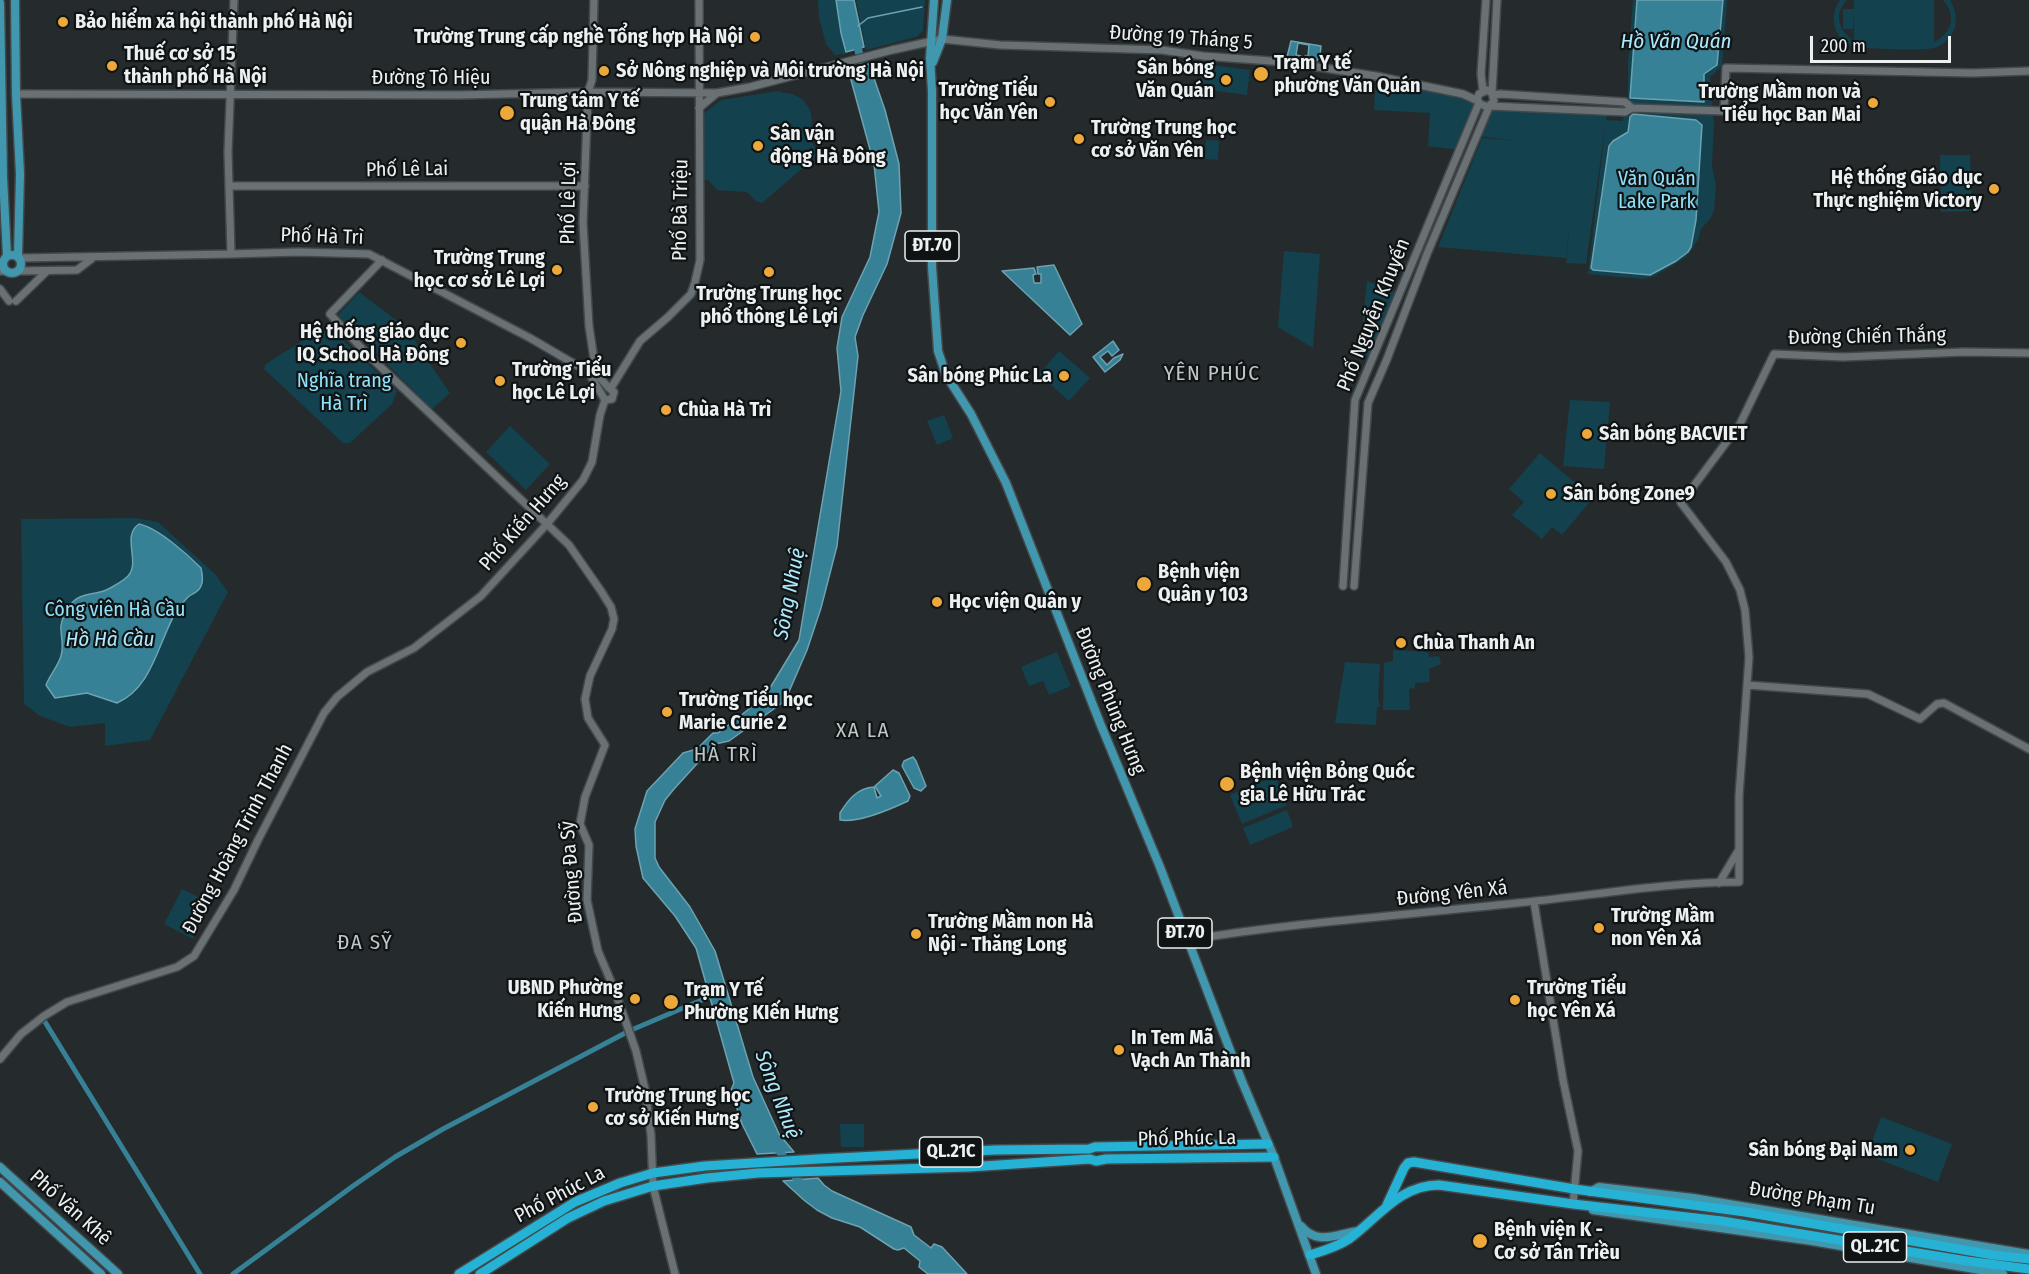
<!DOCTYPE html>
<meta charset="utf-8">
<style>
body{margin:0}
#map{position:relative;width:2029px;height:1274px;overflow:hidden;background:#252b2d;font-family:"Fira Sans Condensed",sans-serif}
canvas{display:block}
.scale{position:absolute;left:1810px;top:36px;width:141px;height:27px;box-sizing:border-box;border:3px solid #ecf0f1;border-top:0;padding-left:8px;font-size:18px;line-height:21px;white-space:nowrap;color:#ecf0f1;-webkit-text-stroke:4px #101314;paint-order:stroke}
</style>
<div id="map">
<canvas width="2029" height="1274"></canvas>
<div class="scale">200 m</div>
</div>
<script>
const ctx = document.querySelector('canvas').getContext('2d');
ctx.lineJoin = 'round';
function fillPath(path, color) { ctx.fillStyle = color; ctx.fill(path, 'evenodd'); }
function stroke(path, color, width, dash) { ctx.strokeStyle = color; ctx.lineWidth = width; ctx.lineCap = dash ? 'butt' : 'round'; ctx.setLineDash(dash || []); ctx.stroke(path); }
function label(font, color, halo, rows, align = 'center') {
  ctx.font = font + ' "Fira Sans Condensed",sans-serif'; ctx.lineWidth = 4.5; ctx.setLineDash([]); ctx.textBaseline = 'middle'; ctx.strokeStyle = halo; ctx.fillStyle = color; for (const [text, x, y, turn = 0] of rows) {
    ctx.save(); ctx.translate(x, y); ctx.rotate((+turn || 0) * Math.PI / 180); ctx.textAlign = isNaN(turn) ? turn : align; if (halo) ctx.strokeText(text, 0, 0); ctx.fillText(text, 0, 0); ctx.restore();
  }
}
fillPath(new Path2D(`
 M818 0H836L846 54 835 55 826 44 819 18Z
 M856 0H925L923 31 916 37 866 50Z
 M1633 0H1727L1722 66 1710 77 1714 126 1712 165 1716 185 1714 211 1710 219 1701 229 1698 240 1686 257 1655 276 1643 279 1588 274 1606 121 1586 264 1566 263 1570 220 1566 258 1438 247 1482 138 1516 141 1478 136 1490 107 1607 113 1606 120 1622 121 1628 111V63Z
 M1840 0H1847C1833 14 1839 31 1854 41V11L1853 29H1843V9H1854V0H1934V42C1952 33 1957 15 1943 0H1950C1955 8 1957 17 1955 27 1952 36 1946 43 1937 47 1924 52 1873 48 1857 48 1835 42 1827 18 1840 0Z
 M1203 64 1250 70 1247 95 1202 89Z
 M1376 76 1463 94 1475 101 1459 150 1428 146 1430 113 1374 110Z
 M779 91C782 93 787 93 792 94 812 101 816 121 808 138L820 153 762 203 756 201 747 192 717 190 708 180H703L702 115 721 100Z
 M1206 140 1219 141 1218 160 1205 159Z
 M1940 155H1970L1972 211 1941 212Z
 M1284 251 1320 254 1313 348 1278 327Z
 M1367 281 1400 294 1375 355 1359 358Z
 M359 292 408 329 421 351 450 393 432 409 338 315Z
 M324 327 332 330 397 391 392 404 350 443H343L264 369 266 364Z
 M1059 351 1090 378 1069 401 1039 374Z
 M1570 400 1610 402 1604 469 1563 466Z
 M944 415 953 438 937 445 927 421Z
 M510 426 550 464 526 490 486 452Z
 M1540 453 1593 498 1562 535 1552 527 1542 539 1512 515 1524 502 1509 489Z
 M136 518 158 522 215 574 228 592 150 740 105 746V723L70 727 40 716 24 704 21 519Z
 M1393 650 1427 652 1430 657 1439 656 1441 664 1429 669 1430 682 1415 683V688L1409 689 1410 710H1383L1384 663 1393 661Z
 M1057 652 1071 686 1049 695 1043 681 1029 686 1021 667Z
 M1345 662 1380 664 1378 697 1380 707H1377L1376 725 1335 723Z
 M1275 776 1287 805 1242 824 1230 795Z
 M1287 810 1293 827 1250 845 1243 828Z
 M182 889 210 903 193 939 164 924Z
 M1881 1117 1952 1144 1938 1182 1867 1155Z
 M840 1124H864V1147H841Z`), '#13414d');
const water = new Path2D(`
 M836 0H854L864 47 846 52 841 33Z
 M1637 0H1723L1717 65 1704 74V102L1630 98Z
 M1291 41 1321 46 1320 56 1314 65 1304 63 1305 56H1308L1309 45 1298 43 1296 55 1301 56 1300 63 1286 61Z
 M869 64 885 110 899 164 901 213 887 264 863 315 855 337 858 356 837 546 821 608 807 650 785 701 729 741 715 744 674 789 665 800 655 822V858L659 867 690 907 715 951 753 1077 779 1134 794 1152 757 1154 742 1124 731 1090 734 1083 696 948 675 916 643 878 636 846 635 829 647 791 683 753 697 749 713 733H718L758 702 770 688 799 640 841 391 837 348 842 317 870 257 879 212 874 164 848 69Z
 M1633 114 1696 120 1702 125 1696 220 1691 247 1688 252 1676 261 1650 275 1593 270 1591 268 1609 146 1613 141 1628 132 1630 117Z
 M1054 265 1082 324 1070 335 1002 271 1034 268 1036 274 1033 275 1034 283H1041V274H1038L1037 267Z
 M1113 341 1119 350 1112 356 1108 351 1100 357 1107 365 1114 358 1123 354 1120 360 1105 372 1093 357Z
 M139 524C158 528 187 554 201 568 202 574 204 580 201 586 198 593 193 593 188 597 184 601 179 607 176 612 158 642 153 687 117 703L87 693 55 698 46 685C50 675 58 666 61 656 66 639 55 629 66 612 69 606 72 601 78 598 85 594 92 594 100 592 107 591 123 581 128 576 141 562 121 536 139 524Z
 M913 757 916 761 926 786 921 791 914 788 902 766 904 761Z
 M893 770 899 773 910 796 908 801C891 809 858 823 840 820V813C848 800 857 788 874 787L877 798 881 796 875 786Z
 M818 1178 824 1185 832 1191 911 1227 914 1235 931 1248 934 1244 942 1247 967 1274H928L919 1267 920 1261 904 1248 898 1250 894 1249 860 1227 832 1218 817 1210 805 1201 783 1181Z`);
fillPath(water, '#378196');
stroke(water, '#6da2b1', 1.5);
stroke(new Path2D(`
 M858 26 868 18 922 7`), '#6da2b1', 1.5);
stroke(new Path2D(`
 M42 1017 200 1274
 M233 1274 353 1186 395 1157 443 1129 629 1031 709 997`), '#378196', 5);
stroke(new Path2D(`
 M855 38 865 75
 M775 1144 799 1182 805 1188`), '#378196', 8);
const minor = new Path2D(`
 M594 0 592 80 588 92 583 223 589 326 594 359 590 375 605 400
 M1483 91 1481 74 1486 0
 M1492 93 1487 90 1479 94 1477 99 1480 104 1488 107 1494 101 1492 93 1497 0
 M16 94 459 95 588 92 717 93 750 87 892 50 942 39 1000 45 1162 50 1203 56 1285 62 1376 76 1463 94 1478 101
 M1494 95 1500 94 1625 102 1632 108
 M1490 106 1625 112 1632 108 1724 111 1726 68 1973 73 2029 71
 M699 108 717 93
 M229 186H585
 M231 254 228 152 234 0
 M20 258 231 254 299 252 369 254 530 338 590 373
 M382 260 330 314 366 353 569 545 601 591 611 607 614 619 612 629 590 676 585 699 588 718 605 745 585 797 580 824 589 845 587 900 598 951 615 991 636 1051 645 1089 651 1135 653 1186 675 1274
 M0 271H6
 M18 271 77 270 94 257
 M0 289 9 301
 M16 301 46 272
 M595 372 608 387 614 392 612 399 605 400
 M611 388 640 341 668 317 691 294 695 282 700 260 699 0
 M1343 586 1355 400 1479 103
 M1354 586 1368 403 1387 359 1427 254 1489 107
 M1747 685 1868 694 1920 719 1937 704 1944 703 2029 749
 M1719 883 1738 851
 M1534 902 1563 1080 1578 1151 1573 1204
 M1188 940C1297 922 1408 915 1517 903 1590 896 1666 882 1739 882V796L1749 657 1745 610 1740 590 1726 562 1681 503 1740 424 1774 354 1843 357 1964 352 2029 353
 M0 1059 21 1034 44 1016 67 1002 177 967 194 956 234 890 258 840 324 713 337 697 367 672 414 648 481 596 547 524 583 480 592 462 600 415 605 400`);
const major = new Path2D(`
 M15 0 16 94 20 174 18 256
 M934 0 930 58 932 91V267L938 351 946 375 971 414 1006 483 1100 723 1160 867 1241 1079 1274 1157 1316 1274
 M0 3 3 177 7 256
 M933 62 942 39 947 0
 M3 264a9 9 0 1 1 18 0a9 9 0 1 1-18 0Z
 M0 1167 118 1274
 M0 1182 101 1274
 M1590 1192 1599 1187 1693 1198 2029 1254
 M1593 1210 1812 1241 2003 1274
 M1301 1226C1317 1246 1337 1234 1358 1231`);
const highway = new Path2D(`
 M1387 1205 1404 1168 1408 1163 1414 1162 1574 1189 1745 1212 1993 1255 2029 1259
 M1310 1255C1323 1251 1337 1247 1349 1239 1378 1218 1399 1185 1439 1185L1573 1204 1722 1221 1967 1261 2029 1269
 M459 1274 575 1202 620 1183 653 1173 705 1166 818 1159 995 1150 1089 1149 1095 1147 1268 1144
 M480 1274 568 1218 604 1201 653 1186 707 1178 758 1173 969 1167 1090 1159 1096 1161 1106 1159 1274 1157`);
stroke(minor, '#43484a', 10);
stroke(major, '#43484a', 11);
stroke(highway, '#43484a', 12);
stroke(minor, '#6a7174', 7);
stroke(major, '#4198ae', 8);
stroke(highway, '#25b2d4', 9);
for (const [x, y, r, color] of [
 [63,22,6,"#eda83b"],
 [755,37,6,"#eda83b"],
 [112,66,6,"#eda83b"],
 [604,71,6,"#eda83b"],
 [1261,74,8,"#eda83b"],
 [1226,80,6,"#eda83b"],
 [1050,102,6,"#eda83b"],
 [1873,103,6,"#eda83b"],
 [507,113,8,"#eda83b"],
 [1079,139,6,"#eda83b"],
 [758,146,6,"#eda83b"],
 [1994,189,6,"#eda83b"],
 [557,270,6,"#eda83b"],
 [769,272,6,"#eda83b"],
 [461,343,6,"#eda83b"],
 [1064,376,6,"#eda83b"],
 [500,381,6,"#eda83b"],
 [666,410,6,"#eda83b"],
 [1587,434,6,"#eda83b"],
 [1551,494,6,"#eda83b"],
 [1144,584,8,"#eda83b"],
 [937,602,6,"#eda83b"],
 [1401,643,6,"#eda83b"],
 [667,712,6,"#eda83b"],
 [1227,784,8,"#eda83b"],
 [1599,928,6,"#eda83b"],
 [916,934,6,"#eda83b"],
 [635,999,6,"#eda83b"],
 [1515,1000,6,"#eda83b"],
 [671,1002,8,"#eda83b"],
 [1119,1050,6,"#eda83b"],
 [593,1107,6,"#eda83b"],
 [1910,1150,6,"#eda83b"],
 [1480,1241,8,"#eda83b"]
]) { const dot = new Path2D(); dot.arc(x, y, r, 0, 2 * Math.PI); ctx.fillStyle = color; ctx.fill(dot); stroke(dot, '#101314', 2); }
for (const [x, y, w] of [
 [932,246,54],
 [1185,933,54],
 [951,1152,63],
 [1875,1247,63]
]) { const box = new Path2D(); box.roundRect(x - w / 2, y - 15, w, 30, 4.5); ctx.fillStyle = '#101314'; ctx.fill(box); stroke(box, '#ecf0f1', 1.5); }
label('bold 18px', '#ecf0f1', null, [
 ["ĐT.70",932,246],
 ["ĐT.70",1185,933],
 ["QL.21C",951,1152],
 ["QL.21C",1875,1247]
]);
label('bold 20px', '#ecf0f1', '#101314', [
 ["Bảo hiểm xã hội thành phố Hà Nội",75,22],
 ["Trường Trung cấp nghề Tổng hợp Hà Nội",743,37,"right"],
 ["Thuế cơ sở 15",124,54],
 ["thành phố Hà Nội",124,77],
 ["Trạm Y tế",1274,63],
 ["phường Văn Quán",1274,86],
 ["Sân bóng",1214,68,"right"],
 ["Văn Quán",1214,91,"right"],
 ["Sở Nông nghiệp và Môi trường Hà Nội",616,71],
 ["Trường Tiểu",1038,90,"right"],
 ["học Văn Yên",1038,113,"right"],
 ["Trường Mầm non và",1861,92,"right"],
 ["Tiểu học Ban Mai",1861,115,"right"],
 ["Trung tâm Y tế",520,101],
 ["quận Hà Đông",520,124],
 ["Trường Trung học",1091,128],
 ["cơ sở Văn Yên",1091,151],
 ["Sân vận",770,134],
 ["động Hà Đông",770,157],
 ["Hệ thống Giáo dục",1982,178,"right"],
 ["Thực nghiệm Victory",1982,201,"right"],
 ["Trường Trung",545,258,"right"],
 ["học cơ sở Lê Lợi",545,281,"right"],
 ["Trường Trung học",769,294,"center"],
 ["phổ thông Lê Lợi",769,317,"center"],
 ["Hệ thống giáo dục",449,332,"right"],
 ["IQ School Hà Đông",449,355,"right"],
 ["Trường Tiểu",512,370],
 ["học Lê Lợi",512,393],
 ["Sân bóng Phúc La",1052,376,"right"],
 ["Chùa Hà Trì",678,410],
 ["Sân bóng BACVIET",1599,434],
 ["Sân bóng Zone9",1563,494],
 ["Bệnh viện",1158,572],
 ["Quân y 103",1158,595],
 ["Học viện Quân y",949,602],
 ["Chùa Thanh An",1413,643],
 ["Trường Tiểu học",679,700],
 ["Marie Curie 2",679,723],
 ["Bệnh viện Bỏng Quốc",1240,772],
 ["gia Lê Hữu Trác",1240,795],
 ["Trường Mầm",1611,916],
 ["non Yên Xá",1611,939],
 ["Trường Mầm non Hà",928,922],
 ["Nội - Thăng Long",928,945],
 ["UBND Phường",623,988,"right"],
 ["Kiến Hưng",623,1011,"right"],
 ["Trường Tiểu",1527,988],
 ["học Yên Xá",1527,1011],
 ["Trạm Y Tế",684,990],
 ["Phường KIến Hưng",684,1013],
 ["In Tem Mã",1131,1038],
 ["Vạch An Thành",1131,1061],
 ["Trường Trung học",605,1096],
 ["cơ sở Kiến Hưng",605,1119],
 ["Sân bóng Đại Nam",1898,1150,"right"],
 ["Bệnh viện K -",1494,1230],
 ["Cơ sở Tân Triều",1494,1253]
], 'left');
label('20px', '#ecf0f1', '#101314', [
 ["Đường 19 Tháng 5",1181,38,4],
 ["Đường Tô Hiệu",431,78],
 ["Phố Lê Lai",407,170,-1],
 ["Phố Lê Lợi",569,203,-89],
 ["Phố Bà Triệu",681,210,-89],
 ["Phố Hà Trì",322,237,2],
 ["Phố Nguyễn Khuyến",1374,315,-68],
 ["Đường Chiến Thắng",1867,337,-1],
 ["Phố Kiến Hưng",523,523,-49],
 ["Đường Phùng Hưng",1110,701,68],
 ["Đường Hoàng Trình Thanh",238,839,-62],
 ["Đường Đa Sỹ",572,872,-95],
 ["Đường Yên Xá",1452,894,-6],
 ["Phố Phúc La",1187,1139,-1],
 ["Phố Phúc La",560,1195,-28],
 ["Đường Phạm Tu",1812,1199,9],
 ["Phố Văn Khê",70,1208,42]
]);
label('20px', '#8fe2fb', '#101314', [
 ["Văn Quán",1657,179],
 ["Lake Park",1657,202],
 ["Nghĩa trang",344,381],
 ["Hà Trì",344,404],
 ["Công viên Hà Cầu",115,610]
]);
label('italic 21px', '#aeeafd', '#101314', [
 ["Hồ Văn Quán",1676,42],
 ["Sông Nhuệ",790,594,-79],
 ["Hồ Hà Cầu",110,640],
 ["Sông Nhuệ",777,1095,69]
]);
ctx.letterSpacing = '1.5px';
label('21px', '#bfc7c9', '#101314', [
 ["YÊN PHÚC",1212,374],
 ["XA LA",863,731],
 ["HÀ TRÌ",726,755],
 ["ĐA SỸ",365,943]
]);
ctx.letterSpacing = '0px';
</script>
